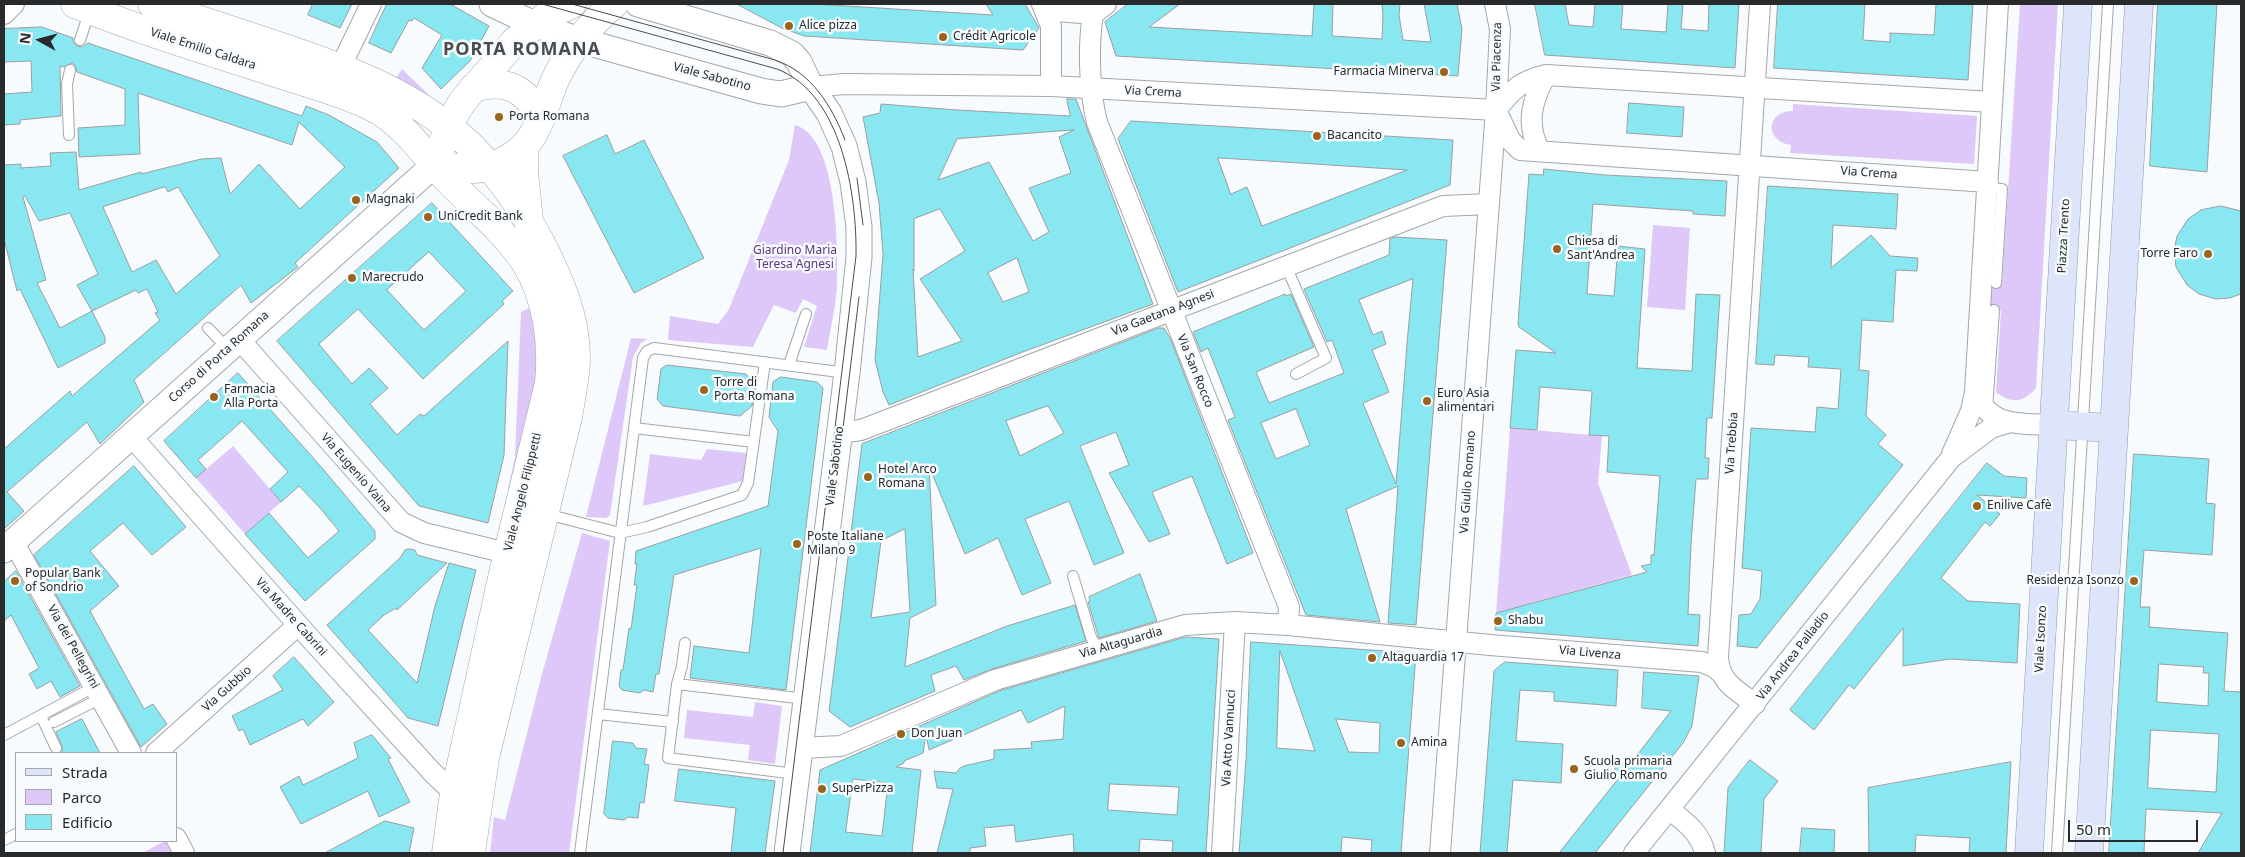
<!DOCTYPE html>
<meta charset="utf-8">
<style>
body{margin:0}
#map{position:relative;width:2245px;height:857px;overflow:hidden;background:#f7fbfe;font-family:"Noto Sans",sans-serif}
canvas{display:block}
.frame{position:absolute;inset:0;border:5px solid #282a2b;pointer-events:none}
.legend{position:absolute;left:15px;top:752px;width:162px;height:90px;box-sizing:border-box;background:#f7fbfe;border:1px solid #a4a7aa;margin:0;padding:6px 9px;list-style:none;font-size:15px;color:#282a2b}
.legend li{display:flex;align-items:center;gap:10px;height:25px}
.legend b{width:25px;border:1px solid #a4a7aa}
.north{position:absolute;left:15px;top:15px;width:50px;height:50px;-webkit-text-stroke:4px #f7fbfe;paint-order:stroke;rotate:277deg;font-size:14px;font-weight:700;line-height:20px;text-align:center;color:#282a2b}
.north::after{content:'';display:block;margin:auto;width:18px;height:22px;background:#282a2b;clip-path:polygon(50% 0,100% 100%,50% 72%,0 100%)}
.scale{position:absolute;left:2068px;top:820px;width:130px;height:22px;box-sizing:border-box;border:2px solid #282a2b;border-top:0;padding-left:6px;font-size:15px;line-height:18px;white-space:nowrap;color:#282a2b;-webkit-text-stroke:4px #f7fbfe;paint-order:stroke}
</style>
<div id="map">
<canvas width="2245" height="857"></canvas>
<div class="frame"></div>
<ul class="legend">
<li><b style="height:6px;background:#dee5fa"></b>Strada</li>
<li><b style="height:14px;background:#dec8f9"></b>Parco</li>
<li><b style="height:14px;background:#88e7f0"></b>Edificio</li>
</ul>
<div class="north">N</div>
<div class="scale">50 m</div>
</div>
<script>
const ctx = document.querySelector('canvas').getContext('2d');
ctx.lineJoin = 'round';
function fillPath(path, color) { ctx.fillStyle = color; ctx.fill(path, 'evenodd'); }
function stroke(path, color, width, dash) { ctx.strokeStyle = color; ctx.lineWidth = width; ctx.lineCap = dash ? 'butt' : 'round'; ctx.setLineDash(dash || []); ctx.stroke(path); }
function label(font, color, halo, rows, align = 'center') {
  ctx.font = font + ' "Noto Sans",sans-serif'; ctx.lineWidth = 5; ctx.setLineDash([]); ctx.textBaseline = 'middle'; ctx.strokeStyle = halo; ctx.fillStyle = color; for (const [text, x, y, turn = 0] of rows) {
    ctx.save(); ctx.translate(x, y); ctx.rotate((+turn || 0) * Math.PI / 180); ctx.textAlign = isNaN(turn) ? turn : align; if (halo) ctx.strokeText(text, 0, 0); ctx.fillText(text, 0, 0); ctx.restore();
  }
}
fillPath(new Path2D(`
 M2020 4H2058L2036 388C2023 403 2011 404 1996 392L2001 311 1990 310 1991 282 2002 283Z
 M402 69 429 95 426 99 396 78Z
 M1793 104 1977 116 1974 164 1790 153 1791 145C1764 141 1766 111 1793 111Z
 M795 125C838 137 838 248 837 285 836 307 830 329 827 350L804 347 817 306 803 299 796 313 774 305 753 347 668 340 670 316 718 324 729 309 789 160Z
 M1653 225 1690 228 1685 310 1647 307Z
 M530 308 540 354 539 373 514 489H508L515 457 521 312Z
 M631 338 648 339 641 343 633 357 610 515 606 518 586 517Z
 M1510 428 1602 436 1598 483 1632 575 1496 613Z
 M233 446 281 502 245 534 196 478Z
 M707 449 746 453 743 481 643 506 650 454 701 460Z
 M582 533 610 541 569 853H490L494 817 505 820 542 674Z
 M755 702 782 706 775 764 748 760 750 745 684 738 687 710 753 717Z
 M165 841 171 853H142Z`), '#dec8f9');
const building = new Path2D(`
 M313 4H352L340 28 308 15Z
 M387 4H450L489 26 470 61 441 89 422 68 442 35 414 18 412 21 409 20 391 53 369 43Z
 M737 4H814L993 15 986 4H1025L1039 28 1023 50 804 36 782 28Z
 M1128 4H1180L1149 27 1312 36 1314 4H1333L1332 36 1382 39 1383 15 1382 4H1400L1399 15 1403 40 1431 42 1424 4H1457L1462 29 1458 76 1116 56 1105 22Z
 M1535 4H1565L1569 25 1593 27 1595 4H1623L1621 29 1666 32 1668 4H1683L1681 29 1708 31 1709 4H1739L1735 68 1545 55Z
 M1778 4H1865L1863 40 1890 42V33L1934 35 1936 4H1973L1968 80 1774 68Z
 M2158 4H2217L2207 172 2150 166Z
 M42 27 73 38V42L77 46 82 47 88 43 302 116 306 106 329 115 377 142 399 168 295 263 298 267 251 303 241 285 134 380 144 402 100 444 87 422 7 492 24 511 4 529V449L70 391 72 396 160 320 155 313 158 312 147 289 138 293 136 290 92 311 105 337V343L58 368 20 289 17 291 4 239V165L21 164V168L51 166 50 153 76 152 79 190 141 172V174L201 159 221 158 230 194 259 164 300 209 345 167 299 122 292 145 138 93 140 154 79 157 78 128 125 125V89L77 72 75 65 71 63 64 67 60 66 61 116 20 120V124L4 125V94L32 92 31 61 4 62V29ZM165 187 168 192 178 187 220 256 176 294 156 260 132 272 103 207ZM25 196 39 221 70 213 98 274 77 285 92 311 60 328 37 283 46 280 23 197Z
 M1067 99H1076L1153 304 1020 353 889 405 883 392 875 360 883 254 879 203 863 117 880 113 881 104 957 110 1070 116ZM1074 130 1059 137 1071 173 1029 188 1049 232 1033 241 989 162 938 180 957 139ZM940 209 965 251 920 279 962 341 918 357 913 269 914 271V219ZM1017 258 1029 292 1003 302 988 273Z
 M1629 103 1684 107 1682 137 1627 133Z
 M1131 121 1453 140 1450 185 1178 292 1118 139ZM1218 158 1237 159 1407 170 1262 226 1247 187 1231 194Z
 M607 135 615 154 644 140 704 258 634 293 563 156Z
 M1544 169 1605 175 1727 181 1725 216 1693 214V211L1593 204 1587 294 1614 296 1618 246 1645 249 1637 368 1692 371 1696 294 1720 295 1712 418H1707L1705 458H1709L1708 479H1696L1691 544 1688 614 1700 615 1698 646 1495 630 1496 613 1647 572 1641 566 1651 564V555H1654L1660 476 1607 472 1609 436 1589 435 1592 391 1540 387 1537 430 1510 428 1516 350 1556 353 1519 327 1518 323 1529 174 1543 175Z
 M1768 186 1898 194 1896 229 1833 225 1831 268 1871 235 1890 256 1918 258 1917 271 1896 270 1893 322 1862 320 1860 355 1859 370 1869 371 1866 416 1886 435 1878 444 1903 465 1757 648 1737 646 1739 615 1751 614 1760 599 1762 571 1742 568 1751 428 1815 432 1817 407 1838 409 1841 369 1808 367 1809 357 1775 355 1774 365 1756 364Z
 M432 203 513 291 502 301 504 304 423 379 358 309 319 344 352 384 369 368 388 388 370 404 397 435 420 414 424 416 508 341 504 455 488 523 419 506 277 341ZM429 252 466 291 424 330 387 290Z
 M2221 206 2241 211V294L2230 298 2216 299 2199 294 2187 285 2176 267 2174 251 2177 236 2188 219 2201 210Z
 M1396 237 1447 240 1416 625 1388 623 1398 486 1346 509 1380 622 1306 615 1228 420 1235 417 1208 348 1201 352 1193 332 1285 294 1286 296 1291 294 1314 347 1256 372 1269 403 1344 373 1332 340 1327 342 1304 289 1389 255 1390 239ZM1413 279 1408 332 1396 484 1363 403 1389 392 1372 350 1386 344 1382 331 1373 335 1359 300ZM1296 409 1310 445 1276 459 1261 423Z
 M1159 328H1164L1171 340 1253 553 1227 564 1192 476 1152 492 1170 534 1149 542 1109 473 1129 465 1116 432 1080 446 1124 553 1094 565 1069 501 1025 519 1051 583 1022 595 998 538 965 554 929 466 936 605 910 618 905 667 1007 626 1075 605 1086 641 992 669 964 680 956 666 931 675 935 691 850 727 829 711 862 444ZM1048 406 1064 433 1020 456 1006 421ZM905 529 910 612 871 618 881 541Z
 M667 365 746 374 755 386 752 406 740 416 663 406 657 399 661 369Z
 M238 373 323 469 375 531V539L305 601 245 534 269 513 308 558 339 531 320 508 299 486 281 502 270 489 288 472 242 421 198 460 206 469 196 478 164 441Z
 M781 377 817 382 823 388 786 690 690 678 694 646 749 653 761 548 674 575 659 674H656L653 692 644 690 640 693 622 690 619 686 621 670H623L629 628 631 629 637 585H634L637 564H635L636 551 768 506 778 431 769 417 773 382Z
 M2134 454 2209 459 2206 503 2215 504 2212 555 2144 550 2140 607H2150L2149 627 2228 633 2224 691 2241 692V853H2198L2222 813 2146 809 2144 853H2109ZM2159 664 2204 667 2203 673H2209L2208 706 2157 702ZM2151 730 2219 734 2216 792 2148 788Z
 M1987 463 2004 476 2027 478 2026 498 1977 495 2000 514 1990 526 1985 522 1941 578 1968 601 2020 604 2017 663 1950 659 1903 666V628L1854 689 1849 685 1814 730 1790 710Z
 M134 466 186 527 152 555 123 523 90 551 119 586 90 611 144 709 153 704 167 724 141 747 34 555Z
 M410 549 415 550 417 555 447 563 397 610 396 608 384 615 368 630 417 683 435 606 449 563 476 570 438 726 408 718 327 625 400 558 405 550Z
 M16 571 80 686 60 697 51 681 37 689 29 674 39 668 11 615 4 621V582Z
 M1140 574 1157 621 1099 638 1088 602 1090 601 1089 597Z
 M1186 637 1219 639 1206 853H1172L1173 841 1140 839 1139 853H1074L1073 834 1016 842 1014 825 984 828 986 846 970 848V853H937L953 789 937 788 934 771 956 773 960 768 964 766 994 759V750L1032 748 1031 742 1063 739 1065 706 1028 723 1021 710 929 750 926 734 923 753 904 761V763L896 767 921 770 912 853H810L820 770 999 691ZM853 779 888 783 882 836 846 832ZM1110 784 1179 787 1177 815 1108 810Z
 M1251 642 1416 653 1401 853H1371L1372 840 1342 837 1341 853H1239L1246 760ZM1280 651 1315 751 1277 748ZM1336 719 1380 723 1379 753 1349 752Z
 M294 657 334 702 308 726 303 719 250 745 243 729 239 731 232 716 283 690 273 676Z
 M1505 662 1618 670 1616 706 1554 701V692L1520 690 1516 741 1563 744 1561 783 1513 780 1507 853H1480L1494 671Z
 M1644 672 1699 676 1692 726 1683 743 1595 853H1559L1618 779 1611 773 1621 762 1628 767 1671 711 1642 708Z
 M82 719 100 753H62V746L56 732Z
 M372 735 391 758 388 759 410 802 379 817 368 791 301 824 280 787 299 776 303 785 358 758 354 743Z
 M613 741 633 743 636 748 647 749 644 764 649 765 644 803 640 802 638 818 628 817 624 820 608 818 604 814Z
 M1750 760 1778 781 1764 799 1761 853H1724L1728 788Z
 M2011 762 2006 853H1969L1970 838 1916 835 1915 853H1869L1868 788Z
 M679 769 775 781 765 853H731L736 808 675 801Z
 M385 821 414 828 409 853H325Z
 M1802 828 1835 830 1834 853H1800Z`);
fillPath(building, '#88e7f0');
stroke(building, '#9a9fa0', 1);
const service = new Path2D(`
 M80 40 90 10
 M69 135 67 84 70 70
 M1987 188 2002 189 1996 283
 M1286 266 1326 358 1296 374
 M208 328 228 349
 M789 365 806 314
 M1987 409 1994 310
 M634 428 754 442
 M558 517 620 533 647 527 742 495 748 483 765 362
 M1073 576 1091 637 1097 649
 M677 684 682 666 685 643
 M598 714 673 722
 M41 716 56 748
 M54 722 101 698
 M4 735 94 687
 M796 774 668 758 677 684 806 699
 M4 840 16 834
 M580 853 643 358 647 351 654 348 847 373
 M2057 853 2108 4`);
const minor = new Path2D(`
 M1042 4 1051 26V86
 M1106 4 1093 14C1088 45 1089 91 1097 122L1289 607 1288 625
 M1046 10 1093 14
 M4 14 14 4
 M341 66 371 4
 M811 87 844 84 1051 86 1496 110
 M1496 110C1512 90 1520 81 1546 75L1992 102
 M1497 112 1510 140 1520 150 1988 182
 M1540 151C1525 124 1532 100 1546 75
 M239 339 401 522 424 533 507 553 520 554
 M1975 392C1990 428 2019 423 2053 425
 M839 433 861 430 1443 206 1489 204
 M131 436 308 636 432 772 463 802
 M1952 454 1971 411 1975 392 1998 4
 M13 541 131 753
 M1755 704C1736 690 1719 682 1718 657L1760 4
 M800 748 841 746 995 680 1185 625 1235 622 1288 625 1490 645 1702 662 1714 667 1720 672
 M156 753 298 625
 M1669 809C1685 822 1700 832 1705 853
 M176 838 184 853
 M1222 853 1235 622
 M1440 853 1496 110 1500 29 1495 4
 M1634 853 1951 458 1991 428 2010 422`);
const tertiary = new Path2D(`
 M492 4 534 24 579 40 761 91 781 94 811 87
 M638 4 770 43 792 54 799 62 811 87 829 113 844 146 853 182 859 227V257L847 373 787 853
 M4 550 434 165`);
const secondary = new Path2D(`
 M75 4C141 31 211 52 279 74 309 84 342 92 372 107 401 121 421 150 442 174 468 202 504 230 525 262 547 297 553 343 549 383L504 569 453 801 446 853
 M152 4C191 17 230 30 270 43 339 66 406 89 462 138 491 163 523 209 541 243 560 280 577 319 576 361 575 380 571 399 568 417L485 758 471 853
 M473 88C506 79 524 87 541 117
 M442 145 451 121 462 102 514 42 546 16 572 4
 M524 146V173L529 220
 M434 165C447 166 460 169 472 169 496 170 525 152 535 131 544 115 548 95 556 78 570 49 590 24 614 4`);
const primary = new Path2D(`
 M2053 425 2114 428
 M2029 853 2078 4
 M2089 853 2139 4`);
stroke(service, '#a3a7aa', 12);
stroke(minor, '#a3a7aa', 22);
stroke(tertiary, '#a3a7aa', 27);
stroke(secondary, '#a3a7aa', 29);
stroke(primary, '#9098af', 29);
stroke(service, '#fff', 10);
stroke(minor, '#fff', 20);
stroke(tertiary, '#fff', 25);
stroke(secondary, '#fff', 28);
stroke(primary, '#dee5fa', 28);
stroke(new Path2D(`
 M542 4 777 69C842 94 857 195 856 256L783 853
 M572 4 775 60C811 72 832 106 845 140
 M857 178 863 225
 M839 461 859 297`), '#494c4d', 1);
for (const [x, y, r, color] of [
 [789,26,5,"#9a631d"],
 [943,37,5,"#9a631d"],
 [1444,72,5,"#9a631d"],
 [499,117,5,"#9a631d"],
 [1317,136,5,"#9a631d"],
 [356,200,5,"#9a631d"],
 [428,217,5,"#9a631d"],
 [1557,249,5,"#9a631d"],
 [2208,254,5,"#9a631d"],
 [352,278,5,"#9a631d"],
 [704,390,5,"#9a631d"],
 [214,397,5,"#9a631d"],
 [1427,401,5,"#9a631d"],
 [868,477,5,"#9a631d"],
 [1977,506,5,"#9a631d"],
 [797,544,5,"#9a631d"],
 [15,581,5,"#9a631d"],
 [2134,581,5,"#9a631d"],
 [1498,621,5,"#9a631d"],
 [1372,658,5,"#9a631d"],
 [901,734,5,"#9a631d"],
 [1401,743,5,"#9a631d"],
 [1574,769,5,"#9a631d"],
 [822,789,5,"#9a631d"]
]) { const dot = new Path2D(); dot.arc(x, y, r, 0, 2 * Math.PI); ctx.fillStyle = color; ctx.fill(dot); stroke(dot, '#f7fbfe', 2); }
label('12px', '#282a2b', '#f7fbfe', [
 ["Alice pizza",799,26],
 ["Crédit Agricole",953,37],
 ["Farmacia Minerva",1434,72,"right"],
 ["Porta Romana",509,117],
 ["Bacancito",1327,136],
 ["Magnaki",366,200],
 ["UniCredit Bank",438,217],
 ["Chiesa di",1567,242],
 ["Sant'Andrea",1567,256],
 ["Torre Faro",2198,254,"right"],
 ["Marecrudo",362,278],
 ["Torre di",714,383],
 ["Porta Romana",714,397],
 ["Farmacia",224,390],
 ["Alla Porta",224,404],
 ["Euro Asia",1437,394],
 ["alimentari",1437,408],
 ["Hotel Arco",878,470],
 ["Romana",878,484],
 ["Enilive Cafè",1987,506],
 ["Poste Italiane",807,537],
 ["Milano 9",807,551],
 ["Popular Bank",25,574],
 ["of Sondrio",25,588],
 ["Residenza Isonzo",2124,581,"right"],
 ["Shabu",1508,621],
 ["Altaguardia 17",1382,658],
 ["Don Juan",911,734],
 ["Amina",1411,743],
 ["Scuola primaria",1584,762],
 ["Giulio Romano",1584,776],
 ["SuperPizza",832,789]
], 'left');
label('12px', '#282a2b', '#f7fbfe', [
 ["Viale Emilio Caldara",203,49,18],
 ["Via Piacenza",1497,57,-89],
 ["Viale Sabotino",712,77,15],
 ["Via Crema",1153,92,3],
 ["Via Crema",1869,173,4],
 ["Piazza Trento",2064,236,-87],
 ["Via Gaetana Agnesi",1163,313,-21],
 ["Corso di Porta Romana",219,357,-42],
 ["Via San Rocco",1195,371,68],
 ["Via Trebbia",1732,443,-86],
 ["Viale Sabotino",835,466,-83],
 ["Via Eugenio Vaina",356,473,49],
 ["Via Giulio Romano",1468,482,-86],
 ["Viale Angelo Filippetti",523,492,-76],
 ["Via Madre Cabrini",291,617,48],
 ["Viale Isonzo",2041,639,-87],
 ["Via Altaguardia",1121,643,-16],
 ["Via dei Pellegrini",73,647,61],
 ["Via Livenza",1590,653,5],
 ["Via Andrea Palladio",1793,656,-52],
 ["Via Gubbio",227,689,-42],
 ["Via Atto Vannucci",1229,738,-87]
]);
label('12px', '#5b367f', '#f7fbfe', [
 ["Giardino Maria",795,251],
 ["Teresa Agnesi",795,265]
]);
ctx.letterSpacing = '1px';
label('bold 18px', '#4a4d50', '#f7fbfe', [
 ["PORTA ROMANA",522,50]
]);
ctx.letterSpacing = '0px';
</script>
